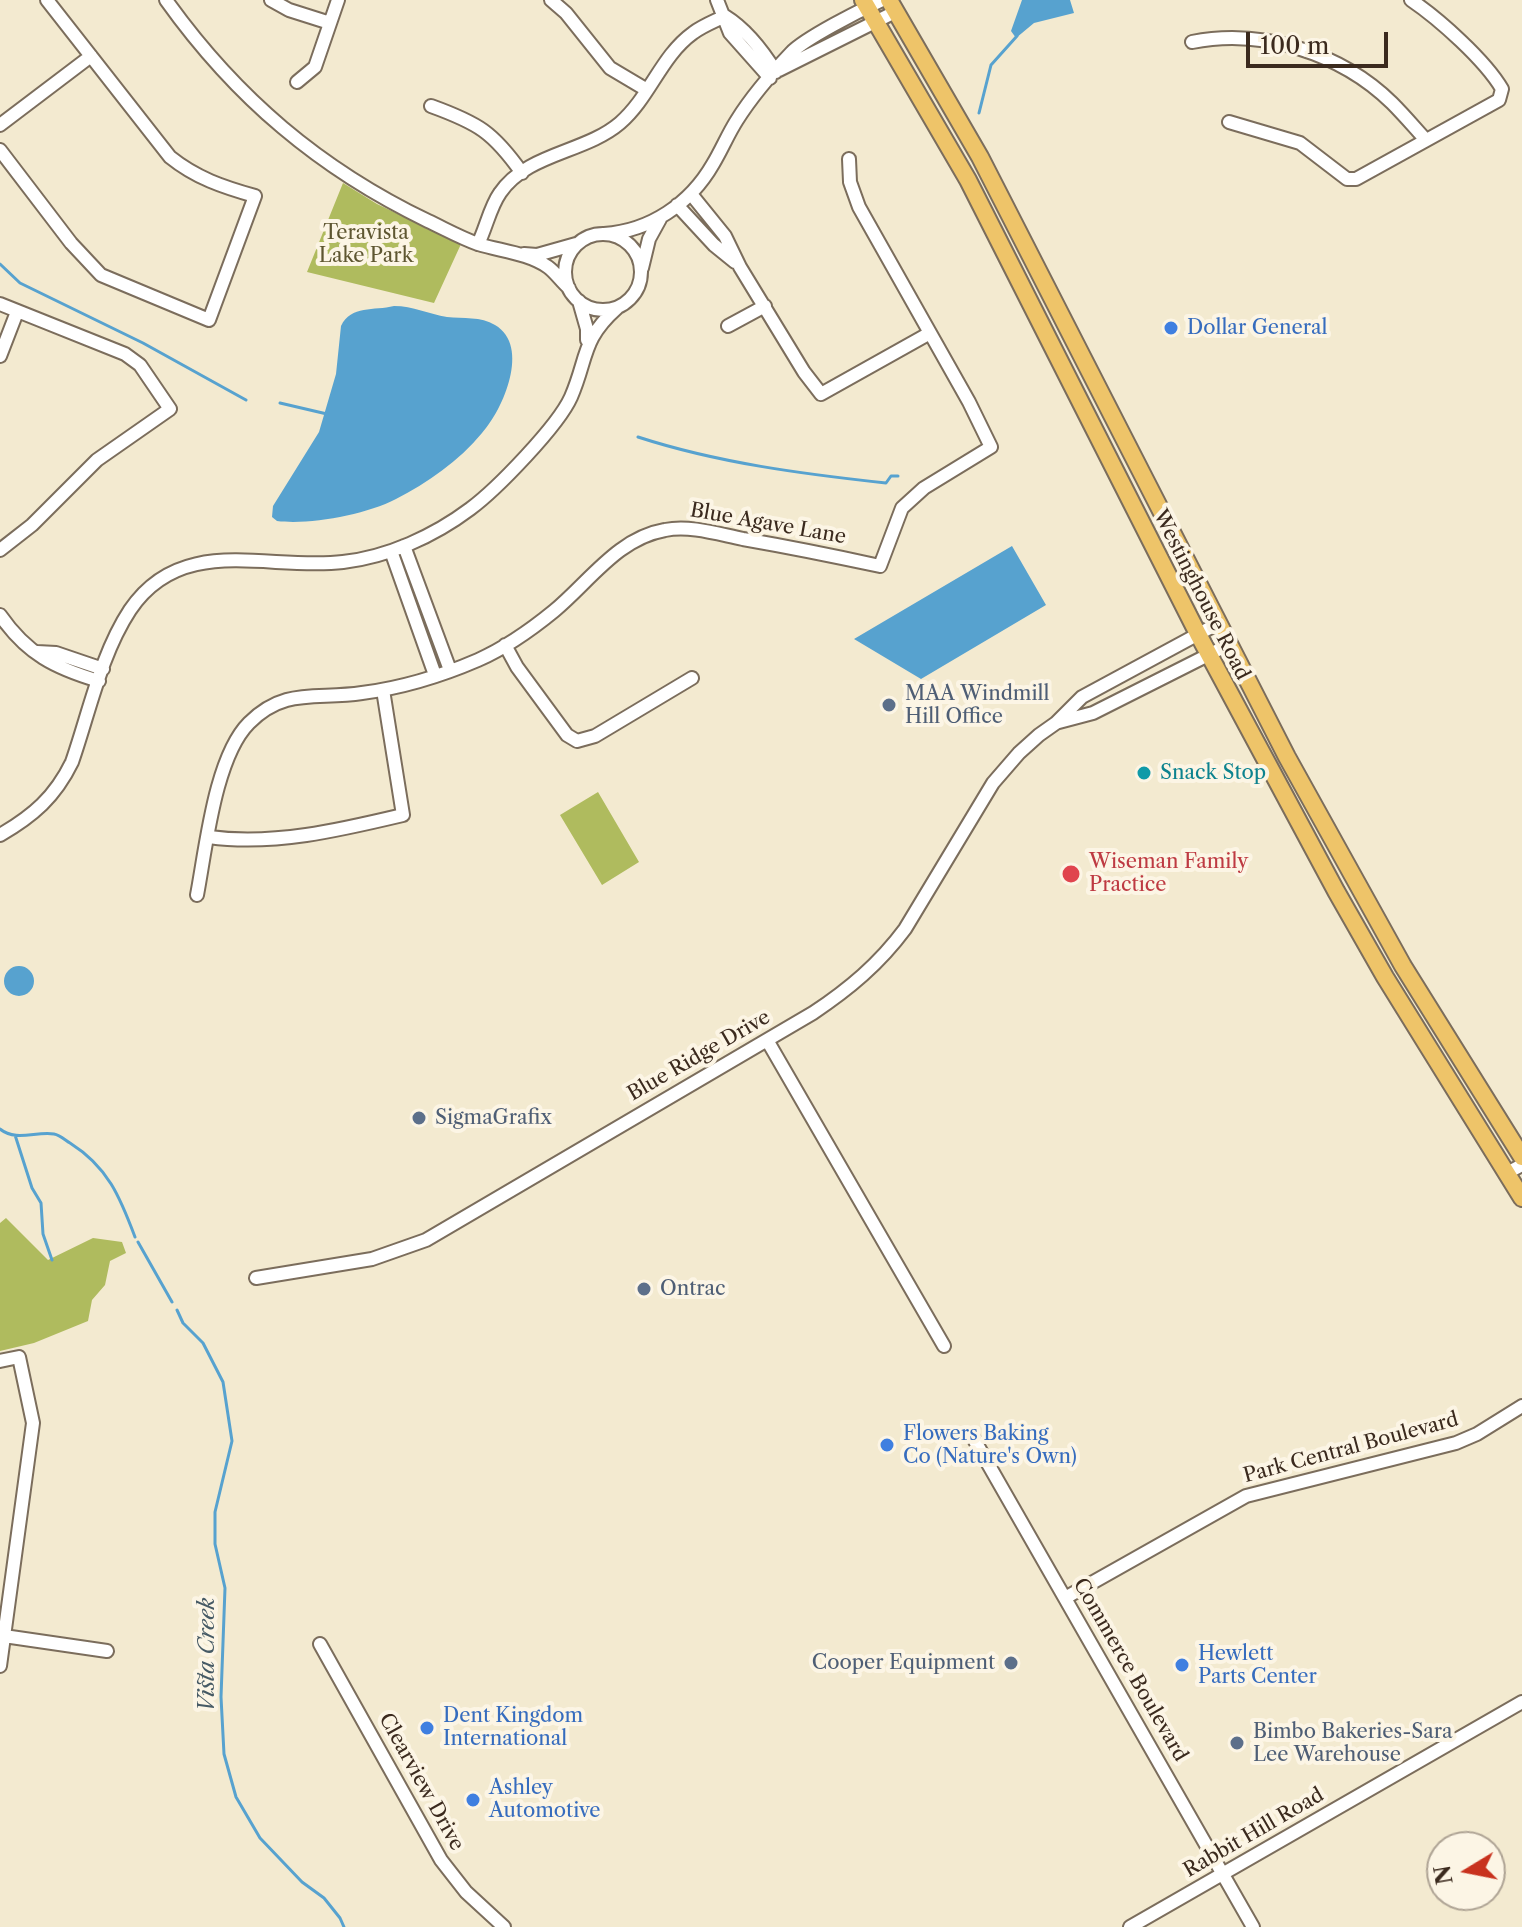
<!DOCTYPE html>
<style>
body{margin:0}
#map{position:relative;width:1522px;height:1927px;overflow:hidden;background:#f3ead0;font-family:"Libre Caslon Text",serif}
canvas{display:block}
.north{position:absolute;left:1426px;top:1831px;width:80px;height:80px;box-sizing:border-box;background:#fcf5e5;border:2px solid #afa495;border-radius:50%;rotate:260deg;font-size:22px;font-weight:700;line-height:32px;text-align:center;color:#3b2a1e}
.north::after{content:'';display:block;margin:auto;width:28px;height:36px;background:#c8321e;clip-path:polygon(50% 0,100% 100%,50% 72%,0 100%)}
.scale{position:absolute;left:1246px;top:32px;width:142px;height:36px;box-sizing:border-box;border:4px solid #3b2a1e;border-top:0;padding-left:10px;font-size:24px;line-height:28px;white-space:nowrap;color:#3b2a1e;-webkit-text-stroke:6px #fcf5e5;paint-order:stroke}
</style>
<div id="map">
<canvas width="1522" height="1927"></canvas>
<div class="north">N</div>
<div class="scale">100 m</div>
</div>
<script>
const ctx = document.querySelector('canvas').getContext('2d');
ctx.lineJoin = 'round';
function fillPath(path, color) { ctx.fillStyle = color; ctx.fill(path, 'evenodd'); }
function stroke(path, color, width, dash) { ctx.strokeStyle = color; ctx.lineWidth = width; ctx.lineCap = dash ? 'butt' : 'round'; ctx.setLineDash(dash || []); ctx.stroke(path); }
function label(font, color, halo, rows, align = 'center') {
  ctx.font = font + ' "Libre Caslon Text",serif'; ctx.lineWidth = 8; ctx.setLineDash([]); ctx.textBaseline = 'middle'; ctx.strokeStyle = halo; ctx.fillStyle = color; for (const [text, x, y, turn = 0] of rows) {
    ctx.save(); ctx.translate(x, y); ctx.rotate((+turn || 0) * Math.PI / 180); ctx.textAlign = isNaN(turn) ? turn : align; if (halo) ctx.strokeText(text, 0, 0); ctx.fillText(text, 0, 0); ctx.restore();
  }
}
fillPath(new Path2D(`
 M343 183 377 204 461 244 434 303 307 272Z
 M598 792 639 862 602 885 560 815Z
 M6 1218 48 1260 93 1238 122 1242 126 1253 110 1261 105 1285 92 1300 88 1321 34 1343 0 1351V1223Z`), '#afbb5e');
fillPath(new Path2D(`
 M1022 0H1070L1074 13 1034 23 1016 38 1011 31Z
 M394 306C413 306 429 314 447 317 463 319 481 316 495 325 531 346 503 410 482 433 459 461 427 483 396 499 365 515 310 525 277 521L272 517 273 506 319 432 336 374 341 326C351 305 374 311 394 306Z
 M1012 546 1046 605 921 679 854 639Z
 M4 981a15 15 0 1 1 30 0a15 15 0 1 1-30 0Z`), '#57a2cf');
stroke(new Path2D(`
 M979 113 991 65 1017 36
 M0 264 20 283 143 343 246 400
 M280 403 327 414
 M638 437C718 463 803 474 886 483L891 476H898
 M0 1129C16 1142 36 1131 54 1134 60 1135 65 1140 70 1143 108 1167 120 1197 135 1237
 M15 1135 32 1188 41 1203 43 1234 52 1260
 M138 1242 172 1302
 M177 1310 183 1323 203 1343 223 1382 232 1441 215 1512V1544L225 1588 221 1697 224 1754 236 1797 260 1838 302 1882 324 1898 340 1918 344 1927`), '#57a2cf', 3);
const minor = new Path2D(`
 M166 0C236 98 320 169 428 221 445 229 461 238 478 244 500 251 528 253 548 267 555 272 562 282 569 288
 M271 0 289 10 330 23
 M551 0 566 13 610 68 647 90
 M717 0 730 33 770 78
 M725 16C746 29 763 51 776 72
 M1192 42C1262 28 1341 53 1392 103 1404 115 1415 128 1426 140
 M779 70 895 12
 M297 82 315 67 338 0
 M431 106C478 123 493 132 522 173
 M1229 122 1300 143 1347 179H1356L1499 100 1502 89C1485 60 1439 19 1411 0
 M0 125 91 56
 M0 150 71 243 101 275 209 320 255 196C223 187 196 178 170 157L47 0
 M691 194 725 236 740 267 804 372 821 394 930 333
 M677 205 714 245 735 262
 M604 234C650 231 690 204 713 164 722 149 728 134 737 120 752 96 771 74 791 53 805 38 861 10 882 0
 M565 272a38 38 0 1 1 76 0a38 38 0 1 1-76 0Z
 M478 244C486 228 490 207 500 193 527 153 585 153 620 123 650 97 661 56 693 33 702 26 715 21 725 16
 M524 254 537 255 576 244
 M642 268 649 239 660 219
 M579 301 587 329V340
 M0 304 125 354 140 365 170 409 97 460 32 525 0 550
 M728 326 765 306
 M0 356 17 312
 M404 546 450 670
 M391 551 435 675
 M0 615C27 654 55 668 99 681
 M505 645 517 667 567 735 577 741 595 736 692 678
 M37 652 56 653 103 669
 M1059 722 1093 713 1228 645
 M0 835C33 816 55 797 72 762 89 713 101 654 130 610 182 533 268 571 343 562 388 557 434 536 470 509 497 489 558 426 571 397 588 358 581 340 617 308
 M209 837C273 846 340 830 403 815L383 690
 M197 895C206 848 215 757 249 723 285 687 316 700 362 693 401 688 441 676 478 660 505 648 532 629 554 611 589 582 618 538 665 530 690 525 718 534 743 539 789 547 834 556 880 566L902 508 924 488 991 447 969 402 859 207 850 182 849 159
 M767 1040 944 1346
 M1507 1173 1522 1165
 M256 1278 372 1259 426 1240 813 1013C849 989 879 964 905 929L993 783 1019 753 1039 735 1056 723 1082 697 1217 624
 M0 1361 19 1357 33 1423 0 1666
 M971 1434 1253 1927
 M1065 1598 1246 1496 1456 1443 1477 1434 1522 1406
 M4 1636 107 1651
 M320 1644 441 1860 466 1892 504 1927
 M1130 1927 1522 1702`);
const major = new Path2D(`
 M863 0 968 180 1198 634 1336 891 1385 977 1522 1198
 M889 0 980 157 1287 757 1403 966 1522 1157`);
stroke(minor, '#7b6d5c', 16);
stroke(major, '#7b6d5c', 20);
stroke(minor, '#fff', 12);
stroke(major, '#eec469', 16);
for (const [x, y, r, color] of [
 [1171,328,8,"#3f7fe0"],
 [889,705,8,"#5c6f8a"],
 [1144,773,8,"#0f9aa8"],
 [1071,874,10,"#e0444e"],
 [419,1118,8,"#5c6f8a"],
 [644,1289,8,"#5c6f8a"],
 [887,1445,8,"#3f7fe0"],
 [1011,1663,8,"#5c6f8a"],
 [1182,1665,8,"#3f7fe0"],
 [427,1728,8,"#3f7fe0"],
 [1237,1743,8,"#5c6f8a"],
 [473,1800,8,"#3f7fe0"]
]) { const dot = new Path2D(); dot.arc(x, y, r, 0, 2 * Math.PI); ctx.fillStyle = color; ctx.fill(dot); stroke(dot, '#fcf5e5', 3); }
label('20px', '#5e5631', '#fcf5e5', [
 ["Teravista",366,233],
 ["Lake Park",366,256]
]);
label('20px', '#366cbe', '#fcf5e5', [
 ["Dollar General",1187,328],
 ["Flowers Baking",903,1434],
 ["Co (Nature's Own)",903,1457],
 ["Hewlett",1198,1654],
 ["Parts Center",1198,1677],
 ["Dent Kingdom",443,1716],
 ["International",443,1739],
 ["Ashley",489,1788],
 ["Automotive",489,1811]
], 'left');
label('20px', '#3b2a1e', '#fcf5e5', [
 ["Blue Agave Lane",768,524,10],
 ["Westinghouse Road",1201,595,63],
 ["Blue Ridge Drive",699,1056,-30],
 ["Park Central Boulevard",1351,1448,-15],
 ["Commerce Boulevard",1130,1670,60],
 ["Clearview Drive",421,1782,61],
 ["Rabbit Hill Road",1254,1833,-30]
]);
label('20px', '#4e5e75', '#fcf5e5', [
 ["MAA Windmill",905,694],
 ["Hill Office",905,717],
 ["SigmaGrafix",435,1118],
 ["Ontrac",660,1289],
 ["Cooper Equipment",995,1663,"right"],
 ["Bimbo Bakeries-Sara",1253,1732],
 ["Lee Warehouse",1253,1755]
], 'left');
label('20px', '#0d838f', '#fcf5e5', [
 ["Snack Stop",1160,773]
], 'left');
label('20px', '#be3a42', '#fcf5e5', [
 ["Wiseman Family",1089,862],
 ["Practice",1089,885]
], 'left');
label('italic 22px', '#465a65', '#fcf5e5', [
 ["Vista Creek",208,1655,-90]
]);
</script>
